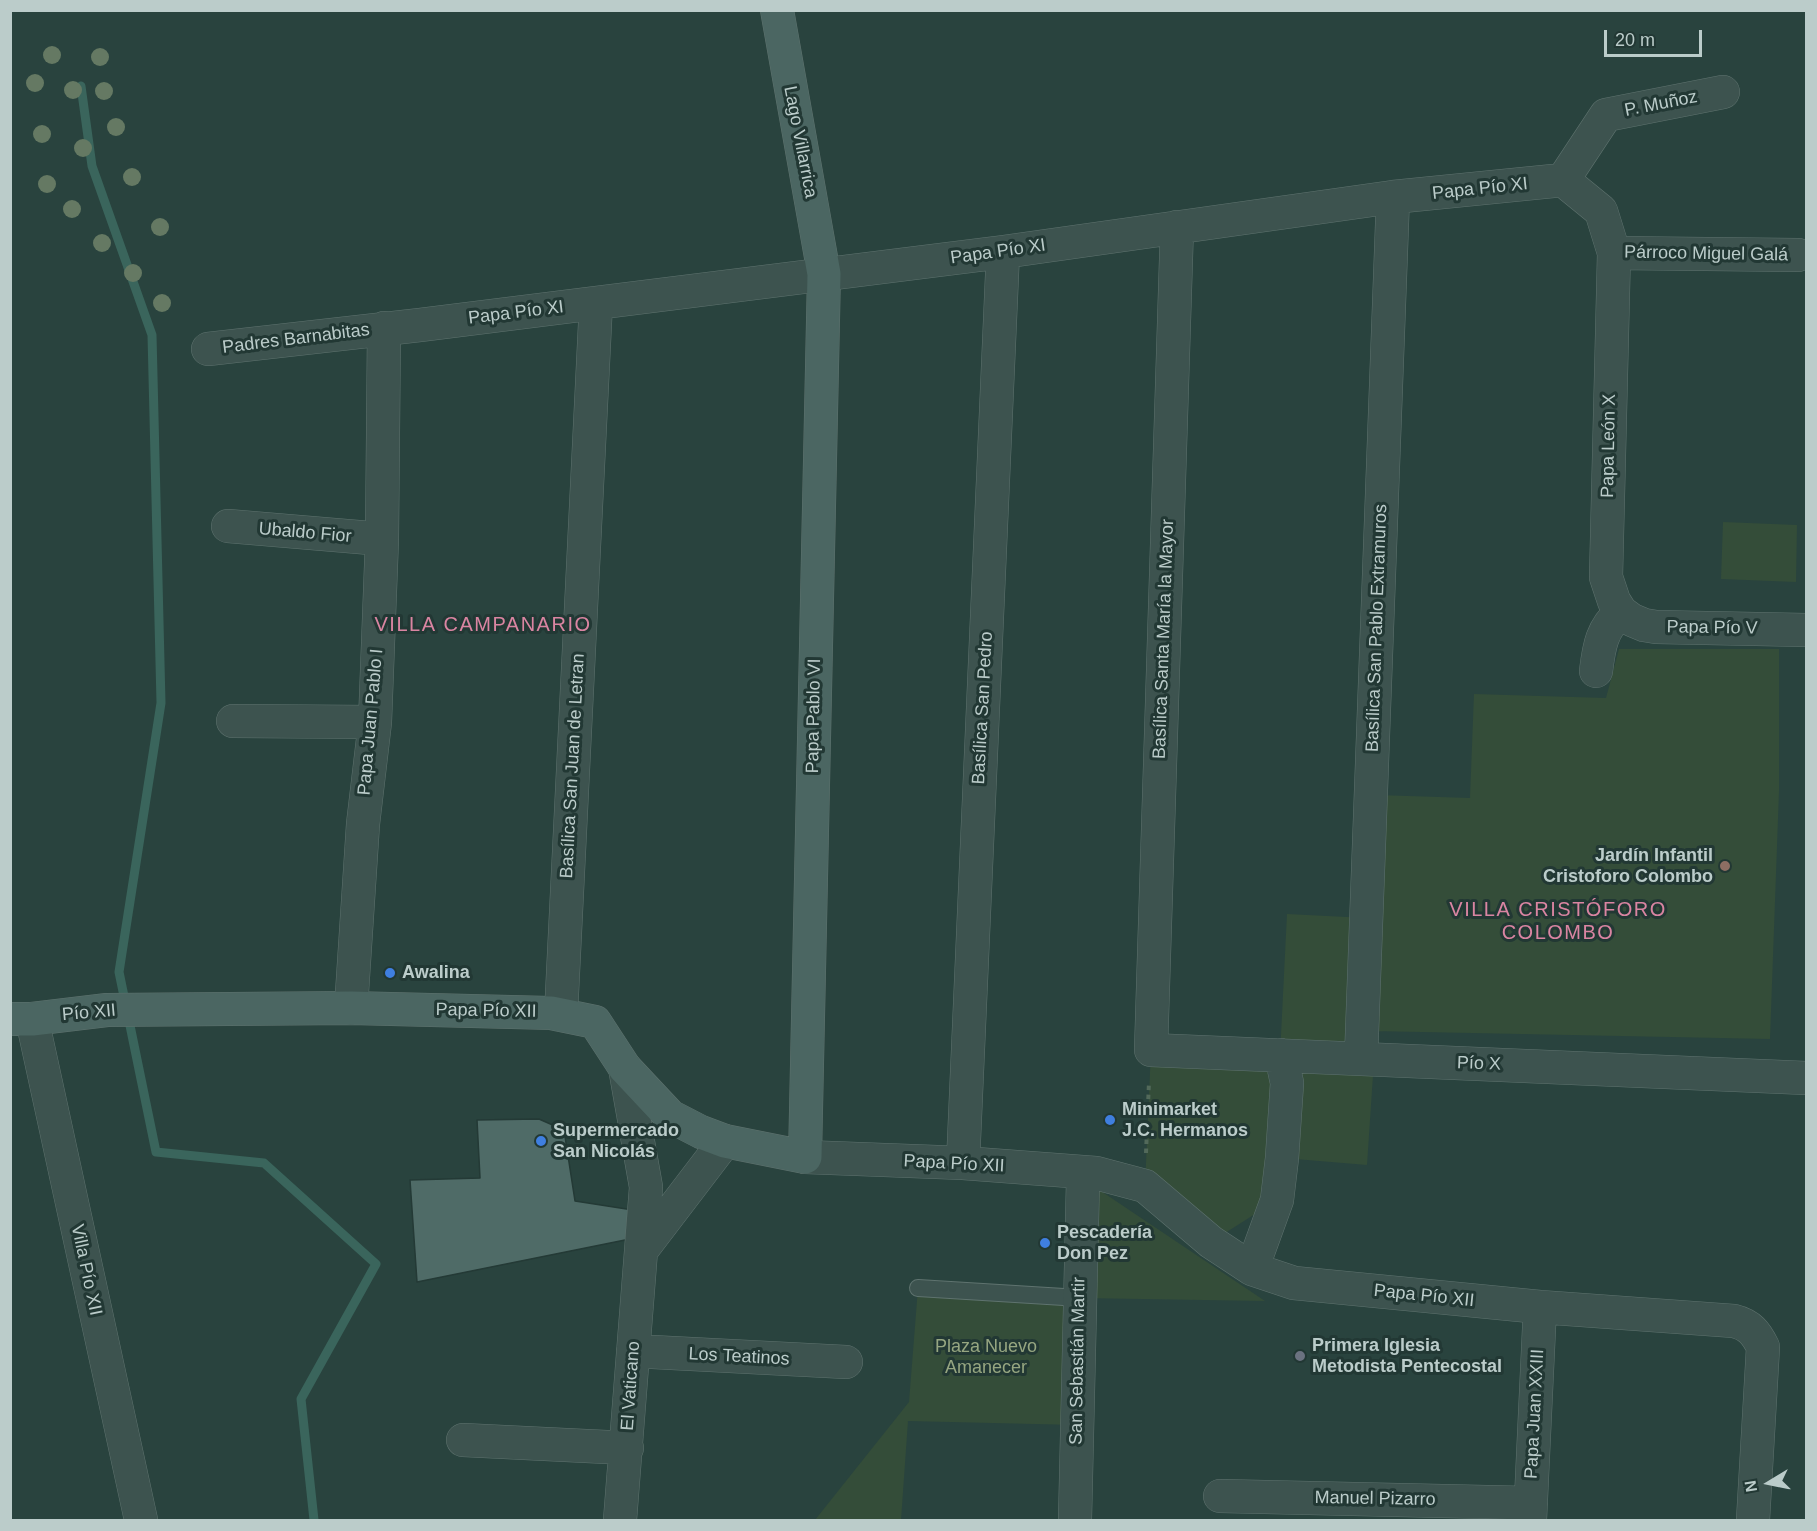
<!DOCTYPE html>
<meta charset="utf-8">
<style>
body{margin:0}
#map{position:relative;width:1817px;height:1531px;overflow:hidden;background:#29433e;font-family:Arial,sans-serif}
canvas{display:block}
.frame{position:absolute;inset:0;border:12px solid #bbccca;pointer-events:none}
.north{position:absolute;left:1739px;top:1453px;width:60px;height:60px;-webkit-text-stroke:4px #223834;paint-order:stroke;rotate:260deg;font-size:16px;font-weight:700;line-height:24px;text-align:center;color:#bbccca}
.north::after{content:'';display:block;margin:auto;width:21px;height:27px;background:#bbccca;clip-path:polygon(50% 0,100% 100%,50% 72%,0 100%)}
.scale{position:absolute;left:1604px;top:30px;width:98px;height:27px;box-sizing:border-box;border:3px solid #bbccca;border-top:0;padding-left:8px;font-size:18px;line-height:21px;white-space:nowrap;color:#bbccca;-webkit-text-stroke:4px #223834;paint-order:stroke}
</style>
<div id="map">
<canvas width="1817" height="1531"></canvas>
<div class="frame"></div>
<div class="north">N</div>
<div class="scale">20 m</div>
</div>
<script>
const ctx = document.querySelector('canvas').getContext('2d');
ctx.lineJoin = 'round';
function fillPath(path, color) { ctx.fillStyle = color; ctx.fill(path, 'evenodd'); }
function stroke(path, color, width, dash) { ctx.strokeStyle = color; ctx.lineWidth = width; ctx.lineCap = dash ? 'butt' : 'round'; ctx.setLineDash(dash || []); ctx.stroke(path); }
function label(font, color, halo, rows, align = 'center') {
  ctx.font = font + ' Arial,sans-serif'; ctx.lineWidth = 6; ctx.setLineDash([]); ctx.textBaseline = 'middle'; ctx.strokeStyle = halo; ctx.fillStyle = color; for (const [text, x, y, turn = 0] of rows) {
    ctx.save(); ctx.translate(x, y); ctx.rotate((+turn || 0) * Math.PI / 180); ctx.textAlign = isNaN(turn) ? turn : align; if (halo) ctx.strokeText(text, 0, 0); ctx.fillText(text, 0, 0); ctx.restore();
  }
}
fillPath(new Path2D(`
 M1723 522 1797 525 1796 582 1721 579Z
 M1619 649H1779V791L1770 1039 1372 1031 1377 795 1470 798 1474 694 1606 698Z
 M1287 914 1367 918 1374 1060 1367 1165 1283 1158 1277 1200 1211 1242 1145 1186 1151 1050 1280 1055Z
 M1083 1179 1265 1301 1080 1298 1077 1425 908 1421 901 1520H815L909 1402 918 1288 1080 1297Z`), '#344d39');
stroke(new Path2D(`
 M81 86 92 166 152 335 161 703 119 972 156 1152 264 1163 376 1264 301 1399 314 1520`), '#3a655c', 9);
const building = new Path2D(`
 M539 1119 564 1130 575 1201 633 1210 630 1239 417 1282 410 1180 480 1178 477 1120Z`);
fillPath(building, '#4f6b67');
stroke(building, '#243a36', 1.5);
const lane = new Path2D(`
 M918 1288 1080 1298`);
const street = new Path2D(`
 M1563 180 1606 115 1723 92
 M1177 227 1151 1050 1806 1078
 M1614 253 1798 255
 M208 349 420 325 1003 252 1393 197 1563 180 1601 211 1614 253 1606 577 1614 601 1621 612 1632 620 1644 625 1656 627 1806 630
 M228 526 382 539
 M1596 671C1599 646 1602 628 1621 612
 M233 721 375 722
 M351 1008 363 824 375 722 382 539 384 328
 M561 1014 596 303
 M32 1019 141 1520
 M1361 1059 1393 197
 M805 1157 963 1163 1096 1173 1145 1186 1211 1242 1252 1269 1294 1283 1540 1307 1734 1321C1750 1325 1756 1333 1763 1347L1753 1520
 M963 1163 1003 252
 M641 1251 725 1141
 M1252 1269 1277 1200 1282 1158 1287 1083 1281 1055
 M633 1351 846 1362
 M463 1440 627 1448
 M1220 1496 1531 1503
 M620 1520 646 1187 625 1068
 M1075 1520 1083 1179 1096 1173
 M1530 1520 1540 1307`);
const secondary = new Path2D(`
 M10 1019H32L107 1010 351 1008 551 1013 595 1022 625 1068 670 1116 701 1132 725 1141 805 1157 824 274 777 10`);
stroke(lane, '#5f736f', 18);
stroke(street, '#5f736f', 34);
stroke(secondary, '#5f736f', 34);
stroke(new Path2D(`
 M1146 1153 1149 1082`), '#52695a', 4, [4.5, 4.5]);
stroke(lane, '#3d534f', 16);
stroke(street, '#3d534f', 33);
stroke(secondary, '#4b6662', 33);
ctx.fillStyle = '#657963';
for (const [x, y] of [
 [52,55],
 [100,57],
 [35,83],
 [73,90],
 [104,91],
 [116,127],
 [42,134],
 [83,148],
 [132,177],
 [47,184],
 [72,209],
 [160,227],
 [102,243],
 [133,273],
 [162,303]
]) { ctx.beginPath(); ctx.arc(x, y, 9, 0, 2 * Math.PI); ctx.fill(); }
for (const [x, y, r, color] of [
 [1725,866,6,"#8d6e63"],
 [390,973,6,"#3f7fe0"],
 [1110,1120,6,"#3f7fe0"],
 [541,1141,6,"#3f7fe0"],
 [1045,1243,6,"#3f7fe0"],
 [1300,1356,6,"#6b7280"]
]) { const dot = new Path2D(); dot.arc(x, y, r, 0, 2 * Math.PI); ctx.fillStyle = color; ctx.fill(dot); stroke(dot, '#223834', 2); }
label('18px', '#bbccca', '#223834', [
 ["P. Muñoz",1661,104,-11],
 ["Lago Villarrica",800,142,79],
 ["Papa Pío XI",1480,189,-6],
 ["Papa Pío XI",998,252,-8],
 ["Párroco Miguel Galá",1706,254,1],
 ["Papa Pío XI",516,313,-7],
 ["Padres Barnabitas",296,339,-7],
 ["Papa León X",1609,446,-89],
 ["Ubaldo Fior",305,533,5],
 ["Basílica San Pablo Extramuros",1377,628,-88],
 ["Papa Pío V",1712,628,1],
 ["Basílica Santa María la Mayor",1164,639,-88],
 ["Basílica San Pedro",983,708,-87],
 ["Papa Pablo VI",814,716,-89],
 ["Papa Juan Pablo I",371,722,-85],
 ["Basílica San Juan de Letran",573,766,-87],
 ["Papa Pío XII",486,1011,1],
 ["Pío XII",89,1013,-5],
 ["Pío X",1479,1064,2],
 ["Papa Pío XII",954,1164,3],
 ["Villa Pío XII",86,1270,78],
 ["Papa Pío XII",1424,1296,6],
 ["Los Teatinos",739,1357,3],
 ["San Sebastián Martir",1078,1361,-89],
 ["El Vaticano",631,1386,-86],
 ["Papa Juan XXIII",1535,1414,-87],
 ["Manuel Pizarro",1375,1499,1]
]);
label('bold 18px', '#bbccca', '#223834', [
 ["Jardín Infantil",1713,856,"right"],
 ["Cristoforo Colombo",1713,877,"right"],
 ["Awalina",402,973],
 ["Minimarket",1122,1110],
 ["J.C. Hermanos",1122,1131],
 ["Supermercado",553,1131],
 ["San Nicolás",553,1152],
 ["Pescadería",1057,1233],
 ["Don Pez",1057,1254],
 ["Primera Iglesia",1312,1346],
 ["Metodista Pentecostal",1312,1367]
], 'left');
label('18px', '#96a681', '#223834', [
 ["Plaza Nuevo",986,1347],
 ["Amanecer",986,1368]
]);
ctx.letterSpacing = '1.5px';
label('20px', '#da85a2', '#223834', [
 ["VILLA CAMPANARIO",483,625],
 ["VILLA CRISTÓFORO",1558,910],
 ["COLOMBO",1558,933]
]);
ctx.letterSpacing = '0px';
</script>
